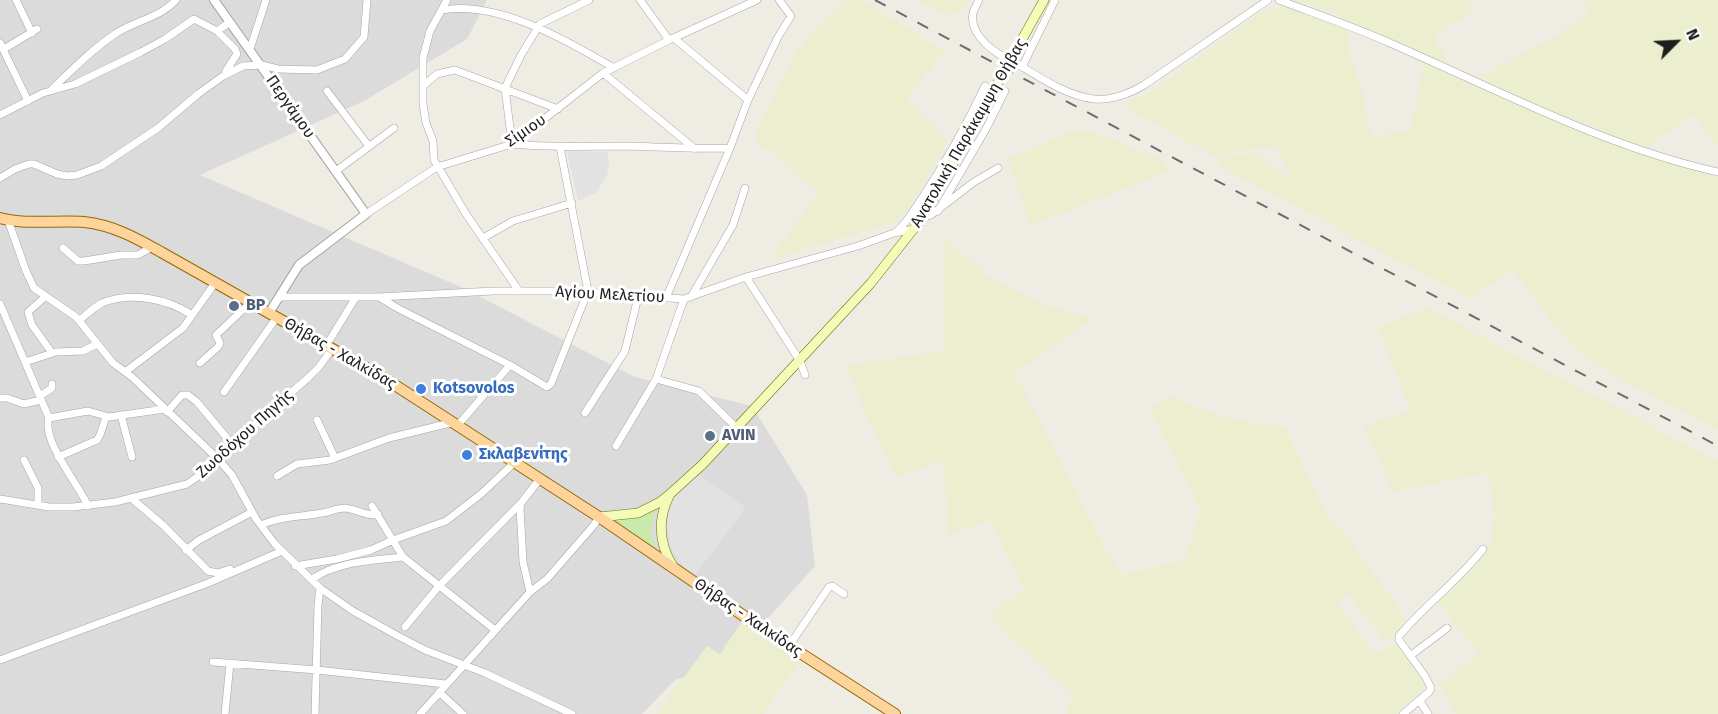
<!DOCTYPE html>
<meta charset="utf-8">
<style>
body{margin:0}
#map{position:relative;width:1718px;height:714px;overflow:hidden;background:#efece4;font-family:"Fira Sans",sans-serif}
canvas{display:block}
.north{position:absolute;left:1646px;top:12px;width:60px;height:60px;-webkit-text-stroke:4px #fff;paint-order:stroke;rotate:66deg;font-size:16px;font-weight:700;line-height:24px;text-align:center;color:#1e1e1e}
.north::after{content:'';display:block;margin:auto;width:21px;height:27px;background:#1e1e1e;clip-path:polygon(50% 0,100% 100%,50% 72%,0 100%)}
</style>
<div id="map">
<canvas width="1718" height="714"></canvas>
<div class="north">N</div>
</div>
<script>
const ctx = document.querySelector('canvas').getContext('2d');
ctx.lineJoin = 'round';
function fillPath(path, color) { ctx.fillStyle = color; ctx.fill(path, 'evenodd'); }
function stroke(path, color, width, dash) { ctx.strokeStyle = color; ctx.lineWidth = width; ctx.lineCap = dash ? 'butt' : 'round'; ctx.setLineDash(dash || []); ctx.stroke(path); }
function label(font, color, halo, rows, align = 'center') {
  ctx.font = font + ' "Fira Sans",sans-serif'; ctx.lineWidth = 6; ctx.setLineDash([]); ctx.textBaseline = 'middle'; ctx.strokeStyle = halo; ctx.fillStyle = color; for (const [text, x, y, turn = 0] of rows) {
    ctx.save(); ctx.translate(x, y); ctx.rotate((+turn || 0) * Math.PI / 180); ctx.textAlign = isNaN(turn) ? turn : align; if (halo) ctx.strokeText(text, 0, 0); ctx.fillText(text, 0, 0); ctx.restore();
  }
}
fillPath(new Path2D(`
 M0 0H487L467 39 364 101 200 175 463 288 635 377 752 406 807 495 815 566 760 627 740 661 675 680 642 714H0Z`), '#dcdbdb');
fillPath(new Path2D(`
 M846 0H861L945 51 907 98 948 141 909 207 895 222 770 260 817 193 781 159 754 140 770 102 793 56 817 28Z
 M917 0H969L960 11 946 16Z
 M1293 0H1468L1474 11 1433 36 1450 66 1327 11Z
 M1583 0H1718V145L1692 115 1645 148 1530 102 1478 78 1549 40 1589 13Z
 M1285 6 1347 29 1349 53 1360 83 1372 136 1410 131 1424 63 1584 132 1693 170 1718 176V430L1591 363 1568 342 1512 270 1470 299 1220 166 1218 162 1219 160 1224 158 1253 153 1291 179 1276 145 1215 156 1141 117 1123 105 1152 91 1261 12Z
 M1091 131 1159 158 1170 171 1031 226 1008 159 1068 132Z
 M945 237 984 273 1012 290 1052 307 1092 319 1014 373 1120 575 1184 560 1199 515V508L1149 409 1172 397 1226 418 1286 428 1327 516 1350 540 1407 620 1395 634 1385 641 1347 593 1336 601 1375 654 1395 643 1423 678 1426 688 1396 714H1067L1072 695 990 617 997 607 1024 591 989 520 948 536 944 460 897 478 866 413 845 366 945 350Z
 M1427 308 1718 461V714H1457L1439 686 1478 654 1438 601 1474 567 1491 542 1495 515 1488 473 1393 492 1364 426 1411 411 1378 327Z
 M742 621 801 659 762 714H657L707 646 720 654Z`), '#ebeecf');
fillPath(new Path2D(`
 M656 508 651 530 655 551 611 519Z`), '#c8eaaa');
fillPath(new Path2D(`
 M567 151 607 152 609 162 607 176 596 193 578 201Z
 M696 473 746 508 694 576 686 570 671 549 667 522 670 506 677 492Z`), '#e2e2e2');
const minor = new Path2D(`
 M16 0 32 33
 M447 0 430 31 423 58V104L426 123 433 141 434 160 466 214 519 291
 M589 0 540 24 521 55 505 88 512 144C551 148 589 146 628 146 662 147 695 149 730 148L748 100 778 37 791 16 779 0
 M640 0 669 40
 M979 0C977 4 974 9 973 13 969 31 988 48 1002 56
 M1279 0C1316 14 1354 27 1390 43 1496 89 1605 147 1718 172
 M442 10C498 0 568 41 614 68
 M217 31 235 49 237 54 226 71
 M674 38 748 100
 M0 43 28 101
 M4 49 37 29
 M250 49 266 0
 M1016 63C1039 77 1067 96 1094 99 1110 101 1131 93 1144 85L1268 0
 M1022 67 1055 0
 M603 73 695 149
 M423 86 437 74 455 70 558 109
 M51 90C71 71 91 50 115 34 134 21 160 18 176 0
 M327 91 368 145
 M0 115 43 93 75 84 141 52 165 39 194 19 217 31 230 22
 M336 171 394 128
 M0 178 15 169 29 164H34L57 174 67 176 77 175 101 166 158 128 198 94 223 76 243 66 262 65 278 69 317 70 345 59 364 37 367 0
 M938 211 986 129 1005 91
 M366 214 437 167 512 144 603 73 669 40 757 0
 M923 217 931 215 974 182 998 168
 M8 220 26 271 34 288 76 317 113 363 132 377 217 458 232 475 256 519 275 544 320 588 353 611 398 636 425 650 485 673 572 714
 M896 232C908 222 915 208 924 195 947 160 967 124 985 86
 M483 238 513 221 572 203
 M63 248 78 261H84L121 255H138L152 247
 M746 277 800 361 805 375
 M46 296 28 312 32 325 52 353
 M280 297H379L493 291H572L684 299 746 277 858 246 894 233 915 229
 M379 297 399 309 510 365 547 387 551 384 588 291 560 147
 M691 297 733 225 745 188
 M666 298 730 148
 M0 304 49 418 88 411 109 417 165 409
 M80 320C87 314 94 307 102 303 130 291 168 299 192 315
 M326 346 356 297
 M25 362 56 352 83 351 97 344
 M200 363 218 347 220 343 216 335 250 303
 M125 372 183 328 215 283
 M656 379 699 391 737 428
 M224 392 277 317
 M40 396 52 388V384
 M0 398H7L24 404 41 400
 M167 412 182 395H188L197 402 232 444
 M585 413 625 351 638 297
 M121 415 132 457
 M49 418C41 440 79 485 88 506
 M317 420 335 458
 M458 425 510 365
 M616 446 656 379 684 299
 M58 457 97 440 100 435 106 417
 M24 460 38 488V505
 M277 476 297 464 330 460 389 438 454 422
 M131 498 164 526 208 571 218 573 230 569
 M0 499 49 507H73L115 502 187 484 204 472 232 444 308 378 319 367 332 349
 M372 506 403 557 495 630
 M261 525C281 516 301 517 322 513 330 512 337 508 345 508 357 509 367 517 378 514
 M186 550 199 540 252 512
 M295 566 337 559 371 550 393 540 446 521 481 494 514 463
 M312 579C339 561 370 561 403 557
 M530 592 523 562 520 508 521 503 539 480
 M405 627 439 586 521 503
 M789 646 829 587 832 586 844 594
 M1410 656 1447 628
 M0 660 208 583 282 551
 M213 662 317 670 446 684
 M439 692 463 714
 M1419 700 1428 714
 M225 714 230 663
 M315 714 318 605 320 588
 M420 714 530 592 547 579 594 525 599 517
 M1403 714 1429 692 1431 688 1425 676 1399 640V636C1425 605 1458 581 1483 549`);
const tertiary = new Path2D(`
 M214 0 366 214 299 265 269 313`);
const secondary = new Path2D(`
 M669 496C657 521 659 545 674 568
 M599 517 638 513 660 502 670 494 703 464 871 283 923 217 1044 0`);
const primary = new Path2D(`
 M0 218C26 225 57 220 84 222 113 225 136 238 161 252L384 378 599 517 760 627 895 714`);
stroke(minor, '#a5a5a5', 8);
stroke(tertiary, '#a5a5a5', 10);
stroke(secondary, '#687604', 10);
stroke(primary, '#986800', 12);
stroke(minor, '#fff', 7);
stroke(tertiary, '#fff', 8);
stroke(secondary, '#f5fab7', 9);
stroke(primary, '#fcd49c', 10);
stroke(new Path2D(`
 M875 0 1718 446`), '#6c6c6c', 2, [12, 12]);
const minorBridge = new Path2D(`
 M1002 56 1016 63`);
stroke(minorBridge, '#a5a5a5', 8, []);
stroke(minorBridge, '#fff', 7);
for (const [x, y, r, color] of [
 [234,306,6,"#5c6f8a"],
 [421,389,6,"#3f7fe0"],
 [710,436,6,"#5c6f8a"],
 [467,455,6,"#3f7fe0"]
]) { const dot = new Path2D(); dot.arc(x, y, r, 0, 2 * Math.PI); ctx.fillStyle = color; ctx.fill(dot); stroke(dot, '#fff', 2); }
label('16px', '#1e1e1e', '#fff', [
 ["Περγάμου",290,107,55],
 ["Σίμιου",526,131,-34],
 ["Ανατολική Παράκαμψη Θήβας",969,133,-60],
 ["Αγίου Μελετίου",610,295,3],
 ["Θήβας - Χαλκίδας",340,354,30],
 ["Ζωοδόχου Πηγής",245,434,-42],
 ["Θήβας - Χαλκίδας",748,618,34]
]);
label('bold 16px', '#4e5e75', '#fff', [
 ["BP",246,306],
 ["AVIN",722,436]
], 'left');
label('bold 16px', '#366cbe', '#fff', [
 ["Kotsovolos",433,389],
 ["Σκλαβενίτης",479,455]
], 'left');
</script>
